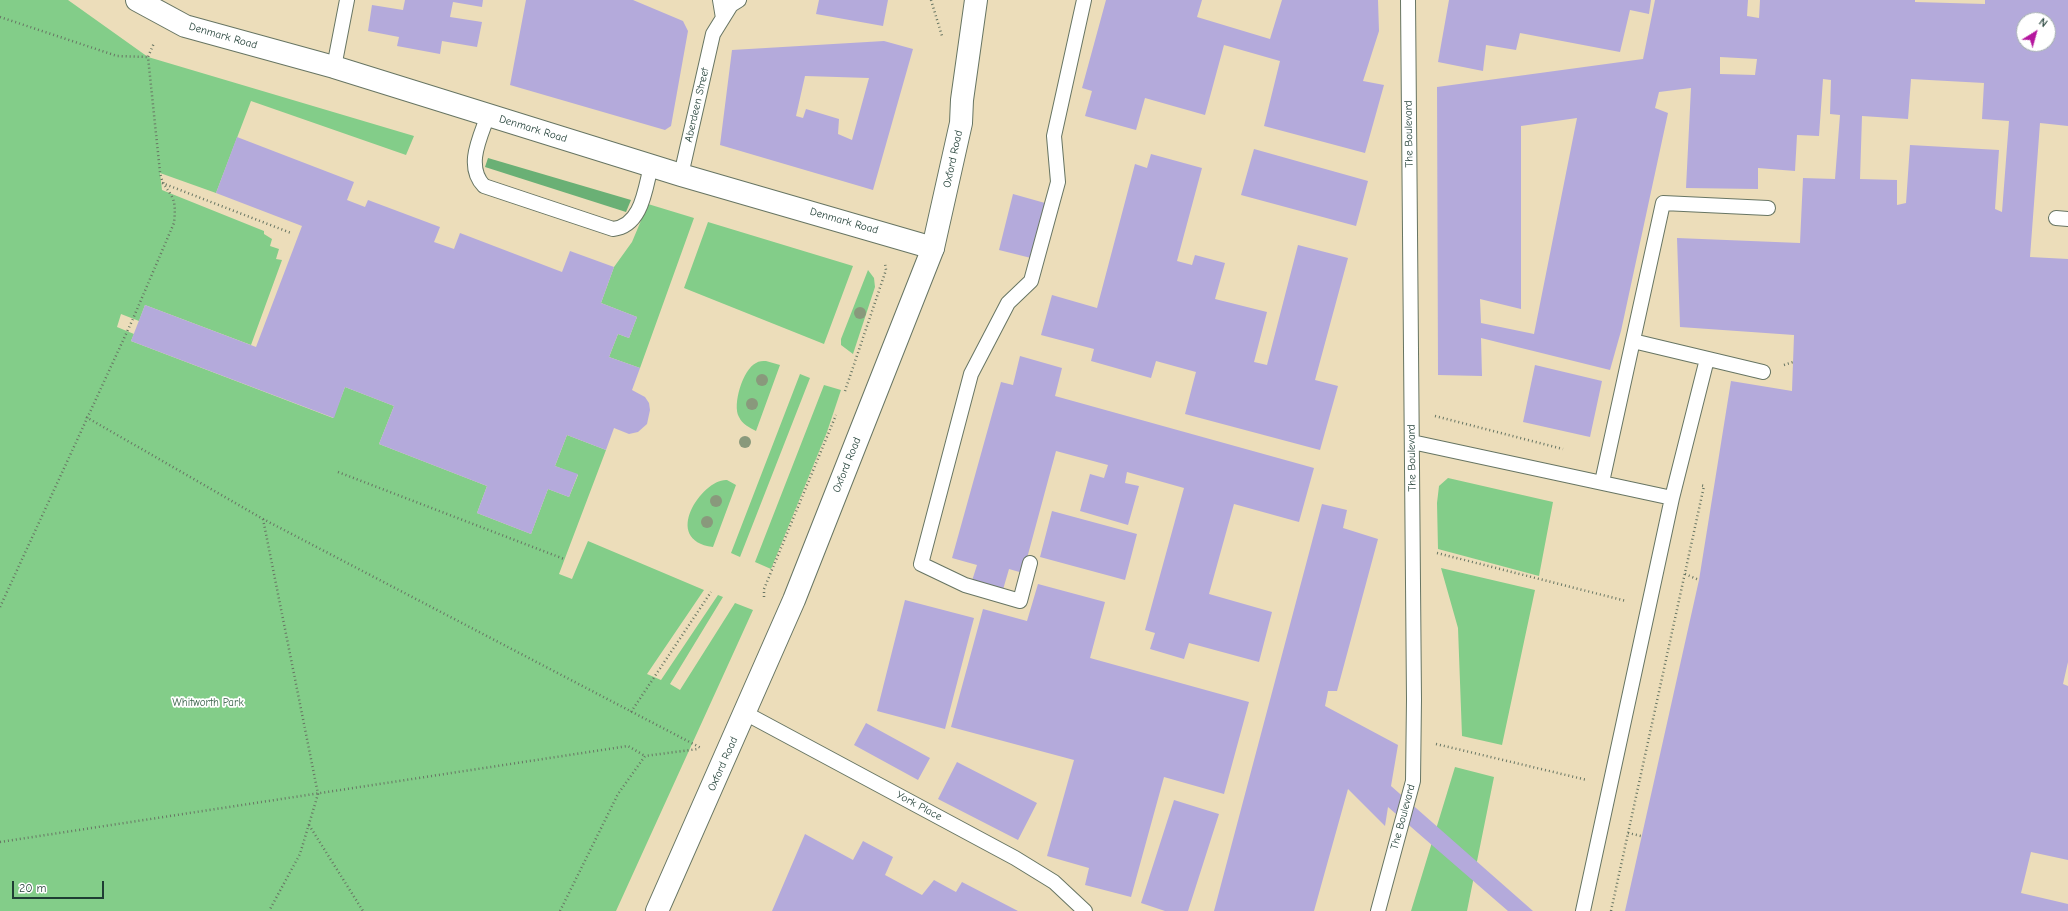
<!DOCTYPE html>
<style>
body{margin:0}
#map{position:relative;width:2068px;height:911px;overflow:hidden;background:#ecddba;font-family:"Comic Neue",sans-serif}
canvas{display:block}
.north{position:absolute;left:2016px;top:12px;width:40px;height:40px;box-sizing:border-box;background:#fff;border:1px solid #a5b1ae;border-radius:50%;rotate:37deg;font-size:11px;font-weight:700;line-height:16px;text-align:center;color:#1f3d34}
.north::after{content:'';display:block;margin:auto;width:14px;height:18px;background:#b5179e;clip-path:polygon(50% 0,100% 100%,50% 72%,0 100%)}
.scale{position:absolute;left:12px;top:881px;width:92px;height:18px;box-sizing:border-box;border:2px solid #1f3d34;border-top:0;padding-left:5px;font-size:12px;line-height:14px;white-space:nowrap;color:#1f3d34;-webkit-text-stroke:3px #fff;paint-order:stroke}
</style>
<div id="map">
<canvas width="2068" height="911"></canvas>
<div class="north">N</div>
<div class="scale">20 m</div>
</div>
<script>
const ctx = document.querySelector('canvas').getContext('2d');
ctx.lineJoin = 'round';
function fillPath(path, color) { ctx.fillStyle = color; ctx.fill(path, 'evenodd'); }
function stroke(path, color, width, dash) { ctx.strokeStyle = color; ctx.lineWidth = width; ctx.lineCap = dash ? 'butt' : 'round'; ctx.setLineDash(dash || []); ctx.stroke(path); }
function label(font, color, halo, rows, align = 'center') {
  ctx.font = font + ' "Comic Neue",sans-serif'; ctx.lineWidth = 3.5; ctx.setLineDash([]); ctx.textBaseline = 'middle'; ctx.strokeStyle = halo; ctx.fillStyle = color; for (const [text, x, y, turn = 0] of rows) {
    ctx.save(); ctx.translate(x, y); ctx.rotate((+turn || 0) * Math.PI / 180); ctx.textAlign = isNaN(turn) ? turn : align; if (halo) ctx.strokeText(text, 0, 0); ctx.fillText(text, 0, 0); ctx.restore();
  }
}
fillPath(new Path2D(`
 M0 0H68L148 57 414 136 406 155 251 101 216 193 160 173 162 190 264 231V234L272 239 270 246 279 249 276 259 282 260 251 345 145 305 139 321 121 314 117 327 134 334 131 341 333 418 345 387 394 406 379 444 487 486 477 513 531 534 548 489 569 497 578 475 555 466 567 435 606 450 559 574 572 579 588 541 704 590 647 674 661 680 718 595 723 597 670 684 680 690 735 603 753 610 616 911H0Z
 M648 204 694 218 640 368 609 357 618 334 629 338 637 317 601 303 614 267 632 242Z
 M708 222 853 266 824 344 684 288Z
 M868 270 874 278 875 287 853 354 841 345V339Z
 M766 361 780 365 756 431C750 428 742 424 739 417 732 405 743 369 756 363 759 361 763 361 766 361Z
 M800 374 810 378 740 557 731 553Z
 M824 385 841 390 827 432 771 569 755 562Z
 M1448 478 1553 502 1539 576 1438 549 1437 503 1439 486Z
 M727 480 736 485 713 547C660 540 703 478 727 480Z
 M1441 568 1535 590 1502 745 1462 736 1458 628Z
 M1455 767 1494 777 1467 911H1411Z`), '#83cd89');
fillPath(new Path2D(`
 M488 158 631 200 626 212 485 167Z`), '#6ab075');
fillPath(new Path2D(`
 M405 0H483L482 7 453 2 450 17 482 22 477 47 442 41 440 54 397 46 399 37 368 31 372 5 403 10Z
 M526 0H633L683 21 688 31 671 126 665 130 510 85Z
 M819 0H888L883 26 816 14Z
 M1106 0H1202L1197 17 1270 39 1282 0H1378L1379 31 1363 81 1384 85 1365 153 1264 126 1280 61 1224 45 1205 115 1145 98 1136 130 1085 116 1092 91 1082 88Z
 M1449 0H1651L1649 14 1630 10 1620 52 1520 33 1516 50 1486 45 1483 71 1438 62Z
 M1655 0H1748L1747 16 1759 18 1760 0H1915V2L1985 4V0H2068V126L2040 123 2030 257 2068 259V662L2063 684 2068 686V860L2031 852 2021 893 2068 904V911H1625L1699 580 1731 381 1792 391 1794 335 1680 327 1677 238 1800 243 1803 178 1835 179 1840 115 1830 114 1831 80 1823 79 1819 136 1797 135 1795 171 1758 168V189L1686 188 1691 88 1659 92 1655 108 1668 113 1621 331 1610 370 1481 338 1482 376 1438 375 1437 87 1643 59ZM2024 20H2048V44H2024ZM1720 57 1757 59 1755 75 1720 74ZM1911 79 1984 83 1982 119 2009 121 2002 212 1995 209 1999 150 1910 145 1906 203 1897 205V180L1860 179 1862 116 1908 119ZM1577 118 1534 334 1481 323 1480 299 1521 309V126Z
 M884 41 913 49 873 190 720 145 732 50ZM805 76 869 78 852 140 838 134 839 119 806 109 803 118 796 116Z
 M237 137 354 182 347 200 365 207 368 200 440 227 434 242 454 249 460 233 562 272 570 251 614 267 601 303 637 317 629 338 618 334 609 357 640 368 632 390 645 397 649 403 650 410 647 424 638 432 629 434 614 428 606 450 567 435 555 466 578 474 569 497 548 489 531 534 477 513 487 486 379 444 394 406 345 387 334 418 131 341 145 305 256 347 302 226 216 193Z
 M1254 149 1368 181 1356 226 1241 195Z
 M1151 154 1202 168 1177 261 1192 265 1195 255 1225 263 1215 299 1267 312 1254 362 1267 365 1298 245 1348 258 1315 380 1338 386 1320 450 1185 414 1196 372 1156 361 1151 378 1091 361 1094 349 1041 335 1052 295 1097 308 1135 164 1147 168Z
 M1013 194 1045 203 1031 258 999 250Z
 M1020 356 1062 368 1055 396 1314 468 1299 522 1234 504 1209 594 1272 612 1259 662 1189 643 1184 659 1150 649 1155 633 1145 630 1184 488 1127 472 1125 483 1139 486 1128 525 1080 511 1090 474 1104 478 1108 465 1056 451 1023 573 1009 569 1002 593 971 584 977 565 952 558 1001 382 1013 385Z
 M1535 365 1602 381 1590 437 1523 422Z
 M1322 504 1347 510 1343 528 1378 539 1337 691H1328L1325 706 1398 745 1391 786 1533 911H1508L1388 807 1385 826 1348 789 1314 911H1214Z
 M1052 511 1137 534 1125 580 1040 557Z
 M1038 584 1105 602 1090 658 1249 702 1224 794 1164 777 1131 897 1085 885 1089 868 1047 856 1074 760 951 727 983 609 1027 621Z
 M905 600 974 618 945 729 877 711Z
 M866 723 930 758 918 780 854 745Z
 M957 762 1037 803 1018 840 938 799Z
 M1174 800 1219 814 1188 911H1165L1141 903Z
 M805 834 853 860 863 841 893 857 885 875 922 895 934 880 956 892 962 882 1018 911H772Z`), '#b4aadb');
const service = new Path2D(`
 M720 0 723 18
 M334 67 347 0
 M488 115C480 138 465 166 484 186L613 229C642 226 645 189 651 166
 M681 175 713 34 731 5 739 0
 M2056 218 2068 219
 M1633 341 1763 372
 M1412 442 1672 498 1583 911
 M1602 482 1663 203 1768 208
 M1672 498 1707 359
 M1030 563 1020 601 965 585 921 564 971 374 1008 303 1031 281 1058 182 1054 136 1084 0
 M745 713 1015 858 1054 882 1085 911
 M1378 911 1413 781 1414 699 1408 0`);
const minor = new Path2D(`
 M137 0 185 26 334 67 681 175 933 248`);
const secondary = new Path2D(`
 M657 911 794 600 933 248 961 123 962 100 976 0`);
stroke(service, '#677563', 16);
stroke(minor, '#677563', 24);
stroke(secondary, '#677563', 24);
stroke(new Path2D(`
 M931 0 942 36
 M0 17 117 56 148 57
 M162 183 291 233
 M1784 365 1793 362
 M845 391 886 270 885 263
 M1435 416 1563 449
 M86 417 263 519 701 748
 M338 472 564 559
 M263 519 318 794 300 854 269 911
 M1437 553 1626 601
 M1685 574 1699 580
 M764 597V589L836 415
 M0 607 132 321 174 223C175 213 176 203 171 195 165 185 162 184 160 172L148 57 154 43
 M631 712 711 592
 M1436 744 1587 780
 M309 825 363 911
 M1628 833 1641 836
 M0 842 628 746 645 756
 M560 911 618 794 645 756 698 749
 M1611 911 1704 486 1700 485`), '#677563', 2.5, [1, 3]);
stroke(service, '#fff', 14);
stroke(minor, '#fff', 22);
stroke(secondary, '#fff', 22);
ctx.fillStyle = '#89997c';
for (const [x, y] of [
 [860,313],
 [762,380],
 [752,404],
 [745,442],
 [716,501],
 [707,522]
]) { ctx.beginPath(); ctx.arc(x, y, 6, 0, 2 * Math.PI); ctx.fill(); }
label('11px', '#1f3d34', '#fff', [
 ["Denmark Road",223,36,16],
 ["Aberdeen Street",697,105,-77],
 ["Denmark Road",533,129,17],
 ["The Boulevard",1409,134,-91],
 ["Oxford Road",953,159,-78],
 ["Denmark Road",844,221,16],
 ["The Boulevard",1412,458,-91],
 ["Oxford Road",847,465,-68],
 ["Oxford Road",723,764,-66],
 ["York Place",919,806,28],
 ["The Boulevard",1403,817,-75]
]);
label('11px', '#386149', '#fff', [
 ["Whitworth Park",208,703]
]);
</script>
